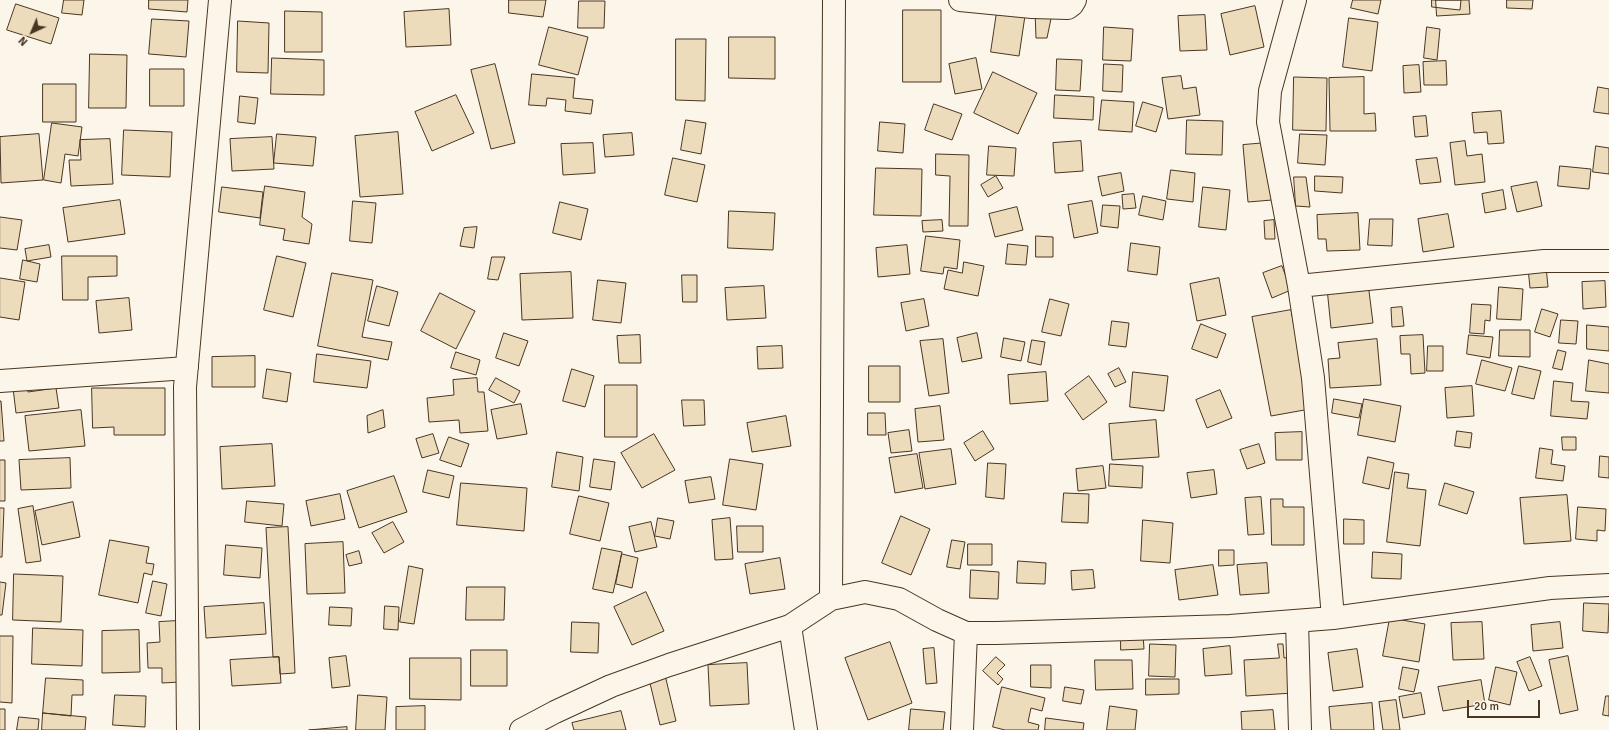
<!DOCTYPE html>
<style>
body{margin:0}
#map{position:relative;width:1609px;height:730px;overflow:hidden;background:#fbf6e9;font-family:Signika,sans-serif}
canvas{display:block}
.north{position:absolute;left:12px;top:12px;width:40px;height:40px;-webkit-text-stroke:3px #fbf6e9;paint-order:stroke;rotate:224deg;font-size:11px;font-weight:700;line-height:16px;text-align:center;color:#4a3520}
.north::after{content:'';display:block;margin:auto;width:14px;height:18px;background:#4a3520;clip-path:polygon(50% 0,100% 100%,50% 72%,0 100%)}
.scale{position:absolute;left:1467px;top:700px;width:73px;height:18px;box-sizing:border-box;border:2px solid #4a3520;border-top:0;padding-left:5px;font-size:12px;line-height:14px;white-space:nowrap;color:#4a3520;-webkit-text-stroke:3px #fbf6e9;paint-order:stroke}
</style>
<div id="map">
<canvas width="1609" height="730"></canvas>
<div class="north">N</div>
<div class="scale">20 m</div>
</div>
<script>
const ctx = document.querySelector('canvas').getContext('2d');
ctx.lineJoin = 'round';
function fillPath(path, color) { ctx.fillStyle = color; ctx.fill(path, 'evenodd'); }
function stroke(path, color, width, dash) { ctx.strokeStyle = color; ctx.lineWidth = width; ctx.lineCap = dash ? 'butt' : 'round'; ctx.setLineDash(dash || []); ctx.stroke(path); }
const building = new Path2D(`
 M64 0H84L82 15 62 13Z
 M149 0H188L187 12 149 9Z
 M509 0H546L543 17 509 13Z
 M1353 0H1381L1378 14 1351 8Z
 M1432 0H1461L1460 10 1432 7Z
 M1436 0H1469L1470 14 1437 16Z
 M1507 0H1533L1532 9 1507 8Z
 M579 1H605L604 28H578Z
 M16 4 59 18 51 44 7 30Z
 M998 5 1026 9 1019 56 991 52Z
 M1255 6 1264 47 1230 55 1221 14Z
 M449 9 451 45 406 47 404 12Z
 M1053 9 1047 38H1036L1035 11Z
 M903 10H941V82H903Z
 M285 11 322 12V52H285Z
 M1205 15 1207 50 1180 51 1178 16Z
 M1349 18 1378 22 1372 71 1343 67Z
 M152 19 189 21 186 57 149 54Z
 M238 21 269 23 268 73 237 72Z
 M549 27 588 37 578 75 539 65Z
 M1104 27 1133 29 1131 61 1103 60Z
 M1427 27 1440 29 1437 60 1424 58Z
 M729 37H775V79L729 78Z
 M676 39H706L705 101 676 100Z
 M90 54 127 55 126 108H89Z
 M272 58 324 60V95L271 94Z
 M976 58 982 89 955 94 949 64Z
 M1057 59 1082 60 1080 91 1056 90Z
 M1446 61 1447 85H1424L1423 62Z
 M495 64 515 143 491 149 471 70Z
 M1104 64 1123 65 1122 92 1103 91Z
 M1419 65 1421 92 1404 93 1403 66Z
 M150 69H184V106H150Z
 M993 72 1037 93 1018 134 974 113Z
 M532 74 575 78 573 98 593 100 591 114 565 111 566 100 547 98 546 106 529 105Z
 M1181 76 1183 89 1196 87 1200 115 1168 119 1162 78Z
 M1294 77 1327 78 1326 131 1293 130Z
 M1364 77V114L1375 113 1376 131H1330L1329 78Z
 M43 84H76V122H43Z
 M1598 87 1609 89V114L1594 112Z
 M456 95 474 133 432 151 415 112Z
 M1055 95 1094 97 1093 120 1054 118Z
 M240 96 258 98 255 124 238 122Z
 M1102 100 1134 102 1132 132 1099 130Z
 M1143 102 1163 108 1156 132 1136 126Z
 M934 104 962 114 952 140 925 130Z
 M1501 111 1504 143 1488 144 1487 132 1474 133 1472 113Z
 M1426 116 1428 136 1415 137 1413 117Z
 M686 120 706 123 701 154 681 150Z
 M1187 120 1223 121 1222 155 1186 154Z
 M880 122 905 124 903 153 878 151Z
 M52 123 82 127 78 156 65 154 61 183 44 180Z
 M124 130 172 132 170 177 122 175Z
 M398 132 403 194 360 197 355 136Z
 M632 133 634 155 605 157 603 135Z
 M39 134 43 180 1 183 0 137Z
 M277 134 316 137 313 166 274 163Z
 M1300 134 1327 135 1325 165 1298 163Z
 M272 137 274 169 232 171 230 139Z
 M110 139 113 184 71 186 69 160H81L80 140Z
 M1081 141 1083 171 1055 173 1053 143Z
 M1465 141 1467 156 1482 154 1485 182 1455 185 1450 143Z
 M593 143 595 173 563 175 561 144Z
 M1266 143 1272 200 1248 202 1243 145Z
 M989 146 1016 148 1014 176 987 175Z
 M1596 146 1609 148V174L1593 172Z
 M936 154 969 155 968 226H949L950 176 936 175Z
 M673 158 705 165 697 202 665 195Z
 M1437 158 1441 182 1420 184 1416 160Z
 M1560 166 1591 169 1589 189 1558 186Z
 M876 168 922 169 921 216 874 215Z
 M1171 170 1195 173 1193 202 1167 199Z
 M1121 173 1124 191 1102 196 1098 177Z
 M996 176 1003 188 988 197 981 185Z
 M1315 176 1343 177 1342 193 1315 191Z
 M1294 177H1306L1310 207 1296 206Z
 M1537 182 1542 206 1517 212 1511 187Z
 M265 186 305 192 302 217 312 224 309 244 283 240 285 229 260 225Z
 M222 187 263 192 260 218 219 212Z
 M1203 187 1230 190 1226 230 1199 227Z
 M1503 190 1506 209 1485 213 1482 194Z
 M1134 194 1136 208 1123 209 1122 195Z
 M1143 196 1166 201 1163 220 1139 215Z
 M120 200 125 234 68 242 63 208Z
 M353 201 376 203 372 243 350 241Z
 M1092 201 1098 233 1074 238 1068 205Z
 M560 202 588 209 581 240 553 233Z
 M1103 205 1120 206 1118 228 1101 226Z
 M1017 207 1023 230 995 237 989 214Z
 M729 211 775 213 773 250 728 248Z
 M1358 213 1360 250 1327 251 1326 239H1318L1317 215Z
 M1448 214 1454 247 1423 252 1418 219Z
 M0 217 22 220 17 250 0 248Z
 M1370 219H1393L1392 246 1368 245Z
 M942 220 943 231 923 232 922 221Z
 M1274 220 1275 239H1265L1264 221Z
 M477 227 474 248 460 246 464 228Z
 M926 236 960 240 957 269 944 267 943 274 921 271Z
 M1036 236 1053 237V257H1036Z
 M1131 243 1160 247 1157 275 1128 271Z
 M1008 244 1028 246 1026 265 1006 264Z
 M49 245 51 257 27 261 25 249Z
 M907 245 910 274 878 277 876 248Z
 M62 256H117V276L88 277V300H63Z
 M277 256 306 263 293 317 264 310Z
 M492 257H505L498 280 488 279Z
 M23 260 40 264 37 282 20 279Z
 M964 262 984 266 978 296 944 289 948 270 962 273Z
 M1282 266 1291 290 1272 298 1263 273Z
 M1546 266 1548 287 1530 288 1528 268Z
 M571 272 573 318 522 320 520 274Z
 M332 273 373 280 362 337 392 342 388 360 318 346Z
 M682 275H697V302H683Z
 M0 278 25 282 19 320 0 317Z
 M1219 278 1226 315 1197 321 1190 284Z
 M598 280 626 283 621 323 593 320Z
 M1605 281 1606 307 1583 309 1582 282Z
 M1368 283 1373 323 1331 328 1327 288Z
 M377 286 398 292 389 326 368 321Z
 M764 286 766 318 727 320 725 288Z
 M1499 287 1523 289 1521 320 1497 319Z
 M440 293 475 311 456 349 421 331Z
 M129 298 132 330 99 333 96 301Z
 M924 299 929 326 906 331 901 303Z
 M1050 299 1069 304 1061 336 1042 332Z
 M1472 304 1491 305 1490 321 1485 320 1484 334 1470 333Z
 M1402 307 1404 326 1392 327 1391 308Z
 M1542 309 1558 314 1550 337 1535 332Z
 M1291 310 1310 409 1271 416 1252 317Z
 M1561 320 1578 321 1576 344 1559 343Z
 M1112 321 1129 323 1126 347 1109 345Z
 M1201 324 1226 334 1217 358 1192 349Z
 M1587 325 1609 327V351L1587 349Z
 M1500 330H1530V357L1499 356Z
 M504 333 528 341 519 366 496 358Z
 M977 333 982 358 962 362 957 338Z
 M640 335 641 363H619L617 336Z
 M1423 335 1425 373 1411 374 1410 354H1401L1400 336Z
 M1469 335 1493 337 1490 358 1467 354Z
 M1004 338 1025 342 1021 361 1001 357Z
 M943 339 949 393 929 396 920 341Z
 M1377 339 1381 385 1330 388 1328 359 1340 358 1338 343Z
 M1032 340 1045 342 1041 365 1028 362Z
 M782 346 783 368 758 369 757 347Z
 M1428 346H1443V371H1427Z
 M1558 350 1566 352 1562 370 1553 368Z
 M456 352 480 360 476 375 451 368Z
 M317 354 371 361 367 388 314 382Z
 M255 356V387H212V357Z
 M1482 360 1512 368 1505 391 1476 384Z
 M1589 360 1609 364V393L1586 391Z
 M869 366H900V402H869Z
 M1519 366 1541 371 1534 399 1512 394Z
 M1119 368 1126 382 1115 387 1108 374Z
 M267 369 291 373 287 402 263 398Z
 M572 369 594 376 585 407 563 401Z
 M1046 372 1048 401 1010 404 1008 375Z
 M1133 372 1168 376 1164 411 1130 407Z
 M1089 376 1107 402 1083 420 1065 394Z
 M477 378 478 392H484L488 431 460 433 459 420 429 422 427 398 454 395 453 380Z
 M496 378 520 391 514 403 489 390Z
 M1554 381 1573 383 1571 401 1589 402 1587 419 1551 416Z
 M605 385H637V437H605Z
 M27 386 28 392 56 388 59 408 16 413 13 388Z
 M1472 386 1474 416 1447 418 1445 388Z
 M92 388H165V435H114V427L93 428Z
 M1220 390 1232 418 1207 428 1196 400Z
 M1334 399 1362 404 1359 418 1332 413Z
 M1364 399 1401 406 1395 442 1358 435Z
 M682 400H704L705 425 684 426Z
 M0 401H1L4 441H0Z
 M521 404 527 434 497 439 491 410Z
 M940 406 944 440 918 442 915 409Z
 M81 410 85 446 29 451 25 416Z
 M383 410 385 427 368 433 367 416Z
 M868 413H885L886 435H868Z
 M786 416 791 446 752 452 747 423Z
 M1156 420 1159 457 1112 460 1109 424Z
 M909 430 912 451 891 453 888 433Z
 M983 431 994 449 975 461 964 443Z
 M1457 431 1472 433 1470 448 1455 446Z
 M1302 432V460H1276L1275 433Z
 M433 434 439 453 422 458 416 439Z
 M654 434 675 470 642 488 621 453Z
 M449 437 469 444 461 467 440 460Z
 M1562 437H1576V450H1563Z
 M272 444 275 486 222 489 220 447Z
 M1259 444 1265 463 1247 469 1240 450Z
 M1540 448 1553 450 1551 464 1565 466 1563 481 1536 478Z
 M951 449 956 484 925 489 919 453Z
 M557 452 583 457 579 491 552 487Z
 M917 454 923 488 895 493 889 458Z
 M1600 456 1609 457V478L1599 477Z
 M1368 457 1394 463 1389 489 1363 483Z
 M70 458 71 488 21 490 19 460Z
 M594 459 615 462 611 490 590 487Z
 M730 459 763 464 756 510 723 505Z
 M0 460H5V501H0Z
 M988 463 1006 464 1004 499 986 497Z
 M1110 464 1143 466 1142 488 1109 486Z
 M1103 466 1106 488 1078 491 1076 469Z
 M428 470 454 476 449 498 423 492Z
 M1214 470 1217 494 1191 498 1187 473Z
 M1395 472 1409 474 1407 488 1426 490 1420 546 1387 542Z
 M394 476 407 512 359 528 347 491Z
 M711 477 715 499 689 503 685 481Z
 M461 483 527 488 524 531 457 525Z
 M1445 483 1474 492 1467 514 1439 505Z
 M1064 493 1089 494 1088 523 1062 522Z
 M340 494 345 519 311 526 306 501Z
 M1567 495 1571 541 1524 544 1520 498Z
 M579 496 609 503 600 541 570 534Z
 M1261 497 1264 534 1248 535 1245 498Z
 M1271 499H1283V507H1304V545H1272Z
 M247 501 284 504 282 526 245 522Z
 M73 502 80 537 42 545 35 511Z
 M33 506 41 561 26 563 18 509Z
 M1578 507 1606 509 1605 531 1597 530V541L1576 539Z
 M0 508H4L2 557H0Z
 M901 516 930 529 911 575 882 563Z
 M658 518 674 521 670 539 655 536Z
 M730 518 733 559 715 560 712 520Z
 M1344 519 1364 520V544H1344Z
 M1143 520 1173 523 1170 563 1141 561Z
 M393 522 404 542 384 553 372 533Z
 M651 522 657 547 635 552 629 527Z
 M737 526H763V552H738Z
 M288 527 295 673 280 674 279 657H273L266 528Z
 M110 540 149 547 146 563 154 564 152 575 144 573 138 603 99 595Z
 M952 540 965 542 960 569 947 567Z
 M343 542 345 593 307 594 305 544Z
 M968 544H992V565H968Z
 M226 545 262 548 260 578 224 575Z
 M602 548 622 552 613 593 593 589Z
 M1219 550H1234V565L1219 566Z
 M359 551 362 563 349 566 346 555Z
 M1373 552 1402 554 1401 579 1372 578Z
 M622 554 638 558 632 588 616 584Z
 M780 558 785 589 750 594 745 564Z
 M1018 561 1046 563 1045 584 1017 583Z
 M1267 563 1269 593 1240 595 1237 565Z
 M1213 565 1218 595 1179 600 1175 570Z
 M409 566 423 569 414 624 400 622Z
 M971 570 999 572 998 599 970 598Z
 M1093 570 1095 588 1072 590 1071 571Z
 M14 574 63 576 61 622 13 620Z
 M153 581 167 584 161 616 146 613Z
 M0 582 6 583 2 615H0Z
 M467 587H505L504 620H466Z
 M646 592 664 631 632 645 614 607Z
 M264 603 266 634 206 638 204 607Z
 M1584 603 1609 604 1608 633 1583 631Z
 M385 606 399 607 398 630 384 629Z
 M330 607 352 608 351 626 329 625Z
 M1390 618 1425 624 1419 662 1383 656Z
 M177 621 180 682 162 683V668H148L147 643 160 642 159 622Z
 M572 622 599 623 598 653 571 652Z
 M1482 622 1484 659 1453 660 1451 623Z
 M1560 622 1563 648 1533 651 1531 625Z
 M33 628 83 630 82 666 32 664Z
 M139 630 140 672 102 673V631Z
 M1121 634H1143L1144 649 1121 650Z
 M0 636H13L12 703 0 702Z
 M890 642 912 703 868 720 845 658Z
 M1150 644 1176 645 1175 677 1149 676Z
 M1278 644H1283L1284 658 1290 657 1293 693 1246 696 1244 660 1279 658Z
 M1230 646 1232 674 1205 676 1203 649Z
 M934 648 937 683 926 684 923 649Z
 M1357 649 1363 687 1333 691 1328 653Z
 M471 650H507V686H471Z
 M346 656 350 686 332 688 329 658Z
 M1568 656 1578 710 1560 714 1549 660Z
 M279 657 281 683 232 686 230 660Z
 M996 657 1005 665 997 673 1003 679 998 685 983 671Z
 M1530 657 1542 686 1529 691 1517 662Z
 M410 658H461V700L410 699Z
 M1095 660H1132L1133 689 1096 690Z
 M747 663 749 704 710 706 708 665Z
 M1031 665H1051V688L1031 687Z
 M1403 667 1419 670 1414 692 1399 689Z
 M1496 667 1517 672 1510 705 1489 700Z
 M665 675 676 721 660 725 649 679Z
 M46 678 83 680V695H72L71 716 43 713Z
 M1146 679H1179V694L1146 695Z
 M1481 680 1485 704 1443 711 1438 687Z
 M1002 687 1045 698 1042 711 1031 708 1028 722 1039 725 1038 730H1005L993 727Z
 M1065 687 1084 690 1081 704 1063 701Z
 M1421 693 1425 714 1403 718 1399 697Z
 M115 695 146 696 145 727 113 725Z
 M358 695 387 697 385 730H356Z
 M1606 696H1609V716L1603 715Z
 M1396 700 1400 730H1383L1379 702Z
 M1372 703 1374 730H1331L1329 707Z
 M425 706V730H396V707Z
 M1110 706 1137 710 1135 730H1107Z
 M0 709H5V730H0Z
 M911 709 945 712 943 730H909Z
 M1273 710 1275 730H1242L1241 712Z
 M621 711 626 730H574L572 723Z
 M43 713 86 717 85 730H42Z
 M19 717 39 719 38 730H17Z
 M1046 718 1084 723 1083 730H1045Z
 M347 727V730H309Z`);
fillPath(building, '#ecdcbc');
stroke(building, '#4a3520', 1);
const minor = new Path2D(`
 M960 0 1032 7 1068 8 1072 5 1075 0
 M1295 0 1270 91 1268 122 1299 286 1313 378 1333 618
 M1299 286 1544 261H1609
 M0 381 187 368
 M831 599 834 0
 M1297 621 1300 730
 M790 626 806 730
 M188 730 185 387 220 0
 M521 730 555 712 611 686 669 665 790 626 831 599 865 592 899 599 937 620 966 633H996L1230 626 1333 618 1550 588 1609 585
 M962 730 966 633`);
stroke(minor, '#4a3520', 24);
stroke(minor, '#fbf6e9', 22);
</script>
